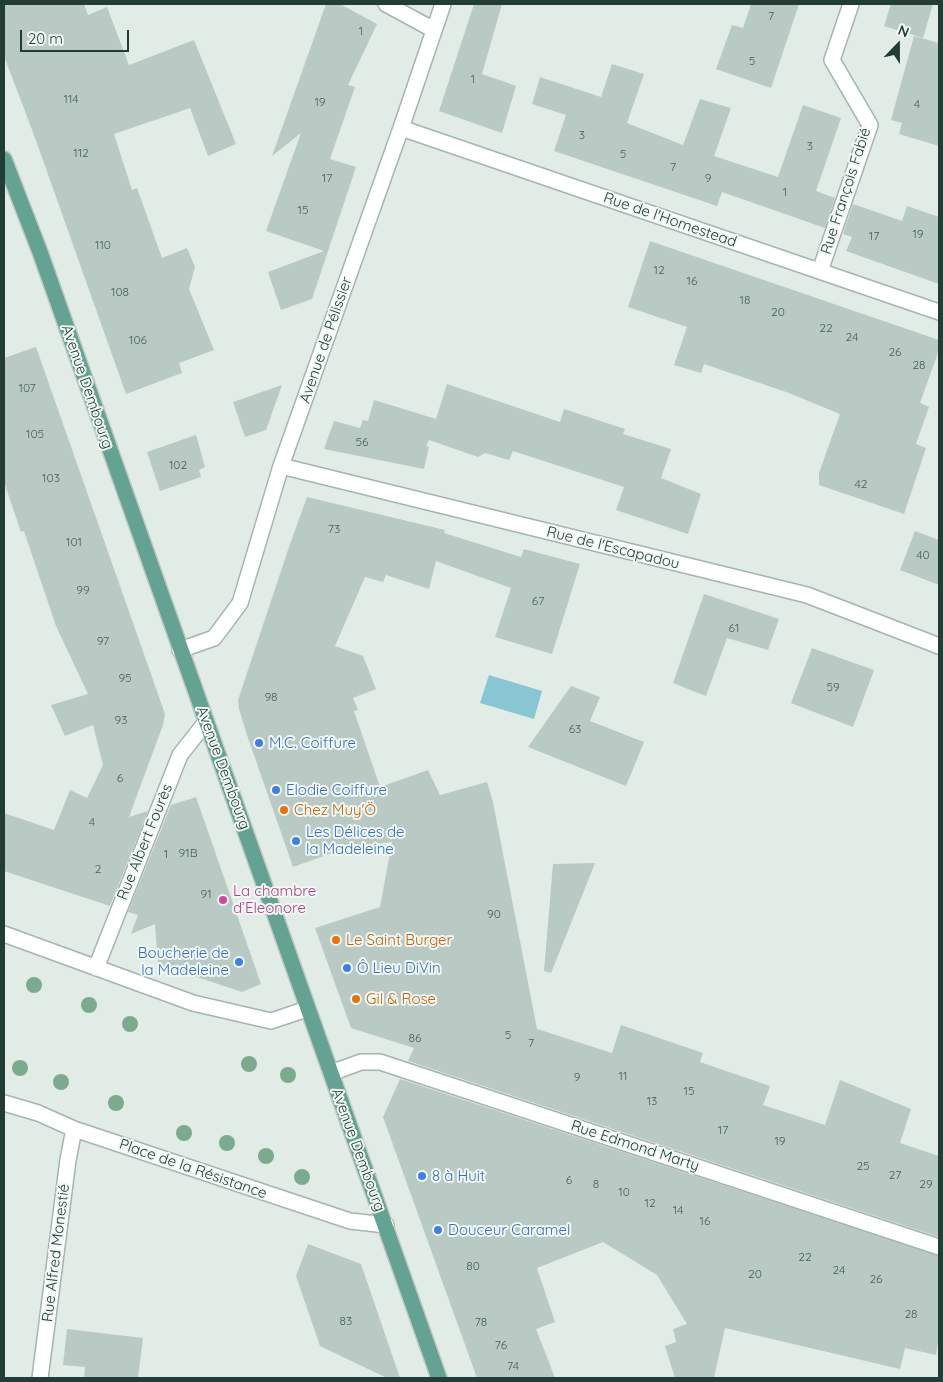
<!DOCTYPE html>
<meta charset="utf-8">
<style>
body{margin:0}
#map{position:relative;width:943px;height:1382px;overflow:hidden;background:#e1ece7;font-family:Quicksand,sans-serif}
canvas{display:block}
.frame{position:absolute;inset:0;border:5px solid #213d35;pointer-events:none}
.north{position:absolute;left:873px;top:20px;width:50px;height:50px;-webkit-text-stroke:4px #f1f8f5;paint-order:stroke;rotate:22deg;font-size:14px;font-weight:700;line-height:20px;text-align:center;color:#213d35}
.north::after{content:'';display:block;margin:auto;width:18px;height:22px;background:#213d35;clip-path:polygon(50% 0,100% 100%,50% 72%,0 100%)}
.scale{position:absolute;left:20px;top:30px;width:109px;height:22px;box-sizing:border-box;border:2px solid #213d35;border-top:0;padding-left:6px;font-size:15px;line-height:18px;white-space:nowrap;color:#213d35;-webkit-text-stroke:4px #f1f8f5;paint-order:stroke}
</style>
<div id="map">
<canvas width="943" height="1382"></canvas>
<div class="frame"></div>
<div class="north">N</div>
<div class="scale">20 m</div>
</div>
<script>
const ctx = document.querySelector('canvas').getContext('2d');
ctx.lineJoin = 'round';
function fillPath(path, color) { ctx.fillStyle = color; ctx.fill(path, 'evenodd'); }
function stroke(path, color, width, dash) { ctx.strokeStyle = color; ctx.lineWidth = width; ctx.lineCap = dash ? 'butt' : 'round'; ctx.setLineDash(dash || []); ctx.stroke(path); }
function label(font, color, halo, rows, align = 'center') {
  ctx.font = font + ' Quicksand,sans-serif'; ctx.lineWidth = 4; ctx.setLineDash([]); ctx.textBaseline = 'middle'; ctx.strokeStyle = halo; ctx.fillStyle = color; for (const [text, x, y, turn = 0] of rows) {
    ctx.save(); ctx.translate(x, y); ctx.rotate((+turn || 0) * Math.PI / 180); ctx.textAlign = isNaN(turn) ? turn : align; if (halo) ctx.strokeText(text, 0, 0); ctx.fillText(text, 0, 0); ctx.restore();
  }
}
fillPath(new Path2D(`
 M489 675 542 691 534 719 480 703Z`), '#87c6d2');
fillPath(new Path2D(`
 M4 4H84L88 15 107 7 129 65 194 40 236 144 208 156 190 108 114 134 132 190 137 188 162 258 187 248 195 267 189 289 214 350 179 363 182 373 126 394 34 135 4 56Z
 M326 4H340L377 24 348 85 355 87 330 159 356 167 312 299 281 310 268 272 324 251 266 231 301 133 272 156Z
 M474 4H502L482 74 516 86 502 133 439 111Z
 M751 4H799L771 88 716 69 732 25 743 28Z
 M891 4H933L923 38 884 26Z
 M914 36 939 43V146L899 134 902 123 891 120Z
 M612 64 644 74 627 123 683 145 700 99 731 108 714 156 778 177 803 105 841 118 816 191 835 198 825 228 722 192 717 206 554 151 566 115 532 104 540 77 601 97Z
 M853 204 902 221 907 206 939 217V284L846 251 852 237 843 234Z
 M650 241 939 340V350L920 403 929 407 916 444 926 448 904 514 819 485V473L840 414 789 393 704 364 701 373 674 365 687 327 628 307Z
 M36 347 165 714 163 725 129 817 148 811 110 906 4 871V813L54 830 70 790 87 798 103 765 93 725 65 736 51 705 88 694 56 626 24 531 21 532 4 482V358Z
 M447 384 560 422 564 409 625 429 623 434 671 449 661 478 701 494 688 534 616 510 624 487 513 451 509 460 485 453 478 457 429 440 426 446 429 447 424 469 324 449 334 421 360 428 363 420 368 421 374 400 436 419Z
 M282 385 266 430 245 437 233 402Z
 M196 435 205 467 199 470 201 477 160 491 147 452Z
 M307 497 445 530 444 533 521 557 524 549 580 564 552 654 495 637 511 588 436 561 429 589 386 575 383 582 365 577 335 646 363 656 376 689 353 698 358 710 354 711 380 787 428 770 440 795 487 782 493 802 537 1029 612 1053 621 1025 703 1053 700 1062 770 1086 763 1105 825 1125 840 1080 911 1109 900 1143 939 1156V1237L408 1061 414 1048 351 1028 315 928 380 907 392 842 352 846 293 867 247 735 239 709 238 700 290 544Z
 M915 531 939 540V585L900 570Z
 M704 594 779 619 768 650 727 638 706 696 673 683Z
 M812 648 874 670 853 727 791 703Z
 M571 686 600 697 590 721 644 742 626 786 528 747Z
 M196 797 261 984 242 992 158 964 155 924 131 934 138 915 128 912 171 805Z
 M595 863 551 973 544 971 553 864Z
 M400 1079 939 1256V1337L936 1355 905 1348 900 1369 725 1328 714 1378H675L665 1346 676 1342 673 1329 687 1324 657 1275 603 1242 537 1268 555 1322 536 1329 555 1378H477L383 1117Z
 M308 1244 361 1264 400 1378H387L320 1346 296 1276Z
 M67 1329 143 1338 138 1378H84L85 1367 63 1365Z`), '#b9c9c3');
const street = new Path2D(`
 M386 4 434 30
 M401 128 939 312
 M820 271 870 125 832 60 851 4
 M281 466 807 595 939 646
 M180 650 214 638 240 603 281 466 401 128 443 4
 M4 934 193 1003 271 1021 307 1009
 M96 968 180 755 206 722
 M331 1073 361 1062H380L939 1247
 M4 1103 38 1113 74 1129 350 1221 386 1225
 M40 1378 68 1160 74 1129`);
const primary = new Path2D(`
 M4 159 40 252 439 1378`);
stroke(street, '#a4b4ae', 18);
stroke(primary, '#c1c9c6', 18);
stroke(street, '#fff', 15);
stroke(primary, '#64a292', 15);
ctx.fillStyle = '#7caa8f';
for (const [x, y] of [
 [34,985],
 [89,1005],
 [130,1024],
 [249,1064],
 [20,1068],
 [288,1075],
 [61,1082],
 [116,1103],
 [184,1133],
 [227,1143],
 [266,1156],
 [302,1177]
]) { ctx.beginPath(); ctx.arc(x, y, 8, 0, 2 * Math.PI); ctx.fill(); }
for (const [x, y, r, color] of [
 [259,743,5,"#3f7fe0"],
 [276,790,5,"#3f7fe0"],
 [284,810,5,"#e8710a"],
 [296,841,5,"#3f7fe0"],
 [223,900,5,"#d1479c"],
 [336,940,5,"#e8710a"],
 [239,962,5,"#3f7fe0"],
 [347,968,5,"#3f7fe0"],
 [356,999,5,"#e8710a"],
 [422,1176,5,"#3f7fe0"],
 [438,1230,5,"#3f7fe0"]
]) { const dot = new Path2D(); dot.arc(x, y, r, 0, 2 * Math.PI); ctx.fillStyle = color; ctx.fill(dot); stroke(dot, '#f1f8f5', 2); }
label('12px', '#476058', null, [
 ["7",771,16],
 ["1",361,31],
 ["5",752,61],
 ["1",473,79],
 ["114",71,99],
 ["19",320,102],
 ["4",917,104],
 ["3",582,135],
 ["3",810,146],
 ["112",81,153],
 ["5",623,154],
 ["7",673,167],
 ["17",327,178],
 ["9",708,178],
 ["1",785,192],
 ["15",303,210],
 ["19",918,234],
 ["17",874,236],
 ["110",103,245],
 ["12",659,270],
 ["16",692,281],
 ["108",120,292],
 ["18",745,300],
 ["20",778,312],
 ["22",826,328],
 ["24",852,337],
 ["106",138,340],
 ["26",895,352],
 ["28",919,365],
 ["107",27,388],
 ["105",35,434],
 ["56",362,442],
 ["102",178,465],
 ["103",51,478],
 ["42",861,484],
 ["73",334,529],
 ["101",74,542],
 ["40",923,555],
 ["99",83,590],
 ["67",538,601],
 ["61",734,628],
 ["97",103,641],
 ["95",125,678],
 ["59",833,687],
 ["98",271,697],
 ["93",121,720],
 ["63",575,729],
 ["6",120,778],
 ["4",92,822],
 ["91B",188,853],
 ["1",166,854],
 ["2",98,869],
 ["91",206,894],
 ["90",494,914],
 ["5",508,1035],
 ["86",415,1038],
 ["7",531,1043],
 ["11",623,1076],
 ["9",577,1077],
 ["15",689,1091],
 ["13",652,1101],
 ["17",723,1130],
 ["19",780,1141],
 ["25",863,1166],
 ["27",895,1175],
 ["6",569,1180],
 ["8",596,1184],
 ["29",926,1184],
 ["10",624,1192],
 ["12",650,1203],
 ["14",678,1210],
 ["16",705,1221],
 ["22",805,1257],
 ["80",473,1266],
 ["24",839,1270],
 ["20",755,1274],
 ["26",876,1279],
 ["28",911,1314],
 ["83",346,1321],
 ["78",481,1322],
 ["76",501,1345],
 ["74",513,1366]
]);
label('15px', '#213d35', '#f1f8f5', [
 ["Rue François Fabié",846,191,-72],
 ["Rue de l'Homestead",670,220,19],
 ["Avenue de Pélissier",326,340,-71],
 ["Avenue Dembourg",87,387,71],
 ["Rue de l'Escapadou",613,548,14],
 ["Avenue Dembourg",223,768,70],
 ["Rue Albert Fourès",145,842,-68],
 ["Rue Edmond Marty",635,1146,18],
 ["Avenue Dembourg",358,1150,70],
 ["Place de la Résistance",193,1169,19],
 ["Rue Alfred Monestié",56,1253,-83]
]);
label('15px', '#366cbe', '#f1f8f5', [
 ["M.C. Coiffure",269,743],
 ["Elodie Coiffure",286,790],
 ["Les Délices de",306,832],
 ["la Madeleine",306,849],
 ["Boucherie de",229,953,"right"],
 ["la Madeleine",229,970,"right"],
 ["Ô Lieu DiVin",357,968],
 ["8 à Huit",432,1176],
 ["Douceur Caramel",448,1230]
], 'left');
label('15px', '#c56008', '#f1f8f5', [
 ["Chez Muy'Ö",294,810],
 ["Le Saint Burger",346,940],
 ["Gil & Rose",366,999]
], 'left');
label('15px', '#b23c85', '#f1f8f5', [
 ["La chambre",233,891],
 ["d’Eleonore",233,908]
], 'left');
</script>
